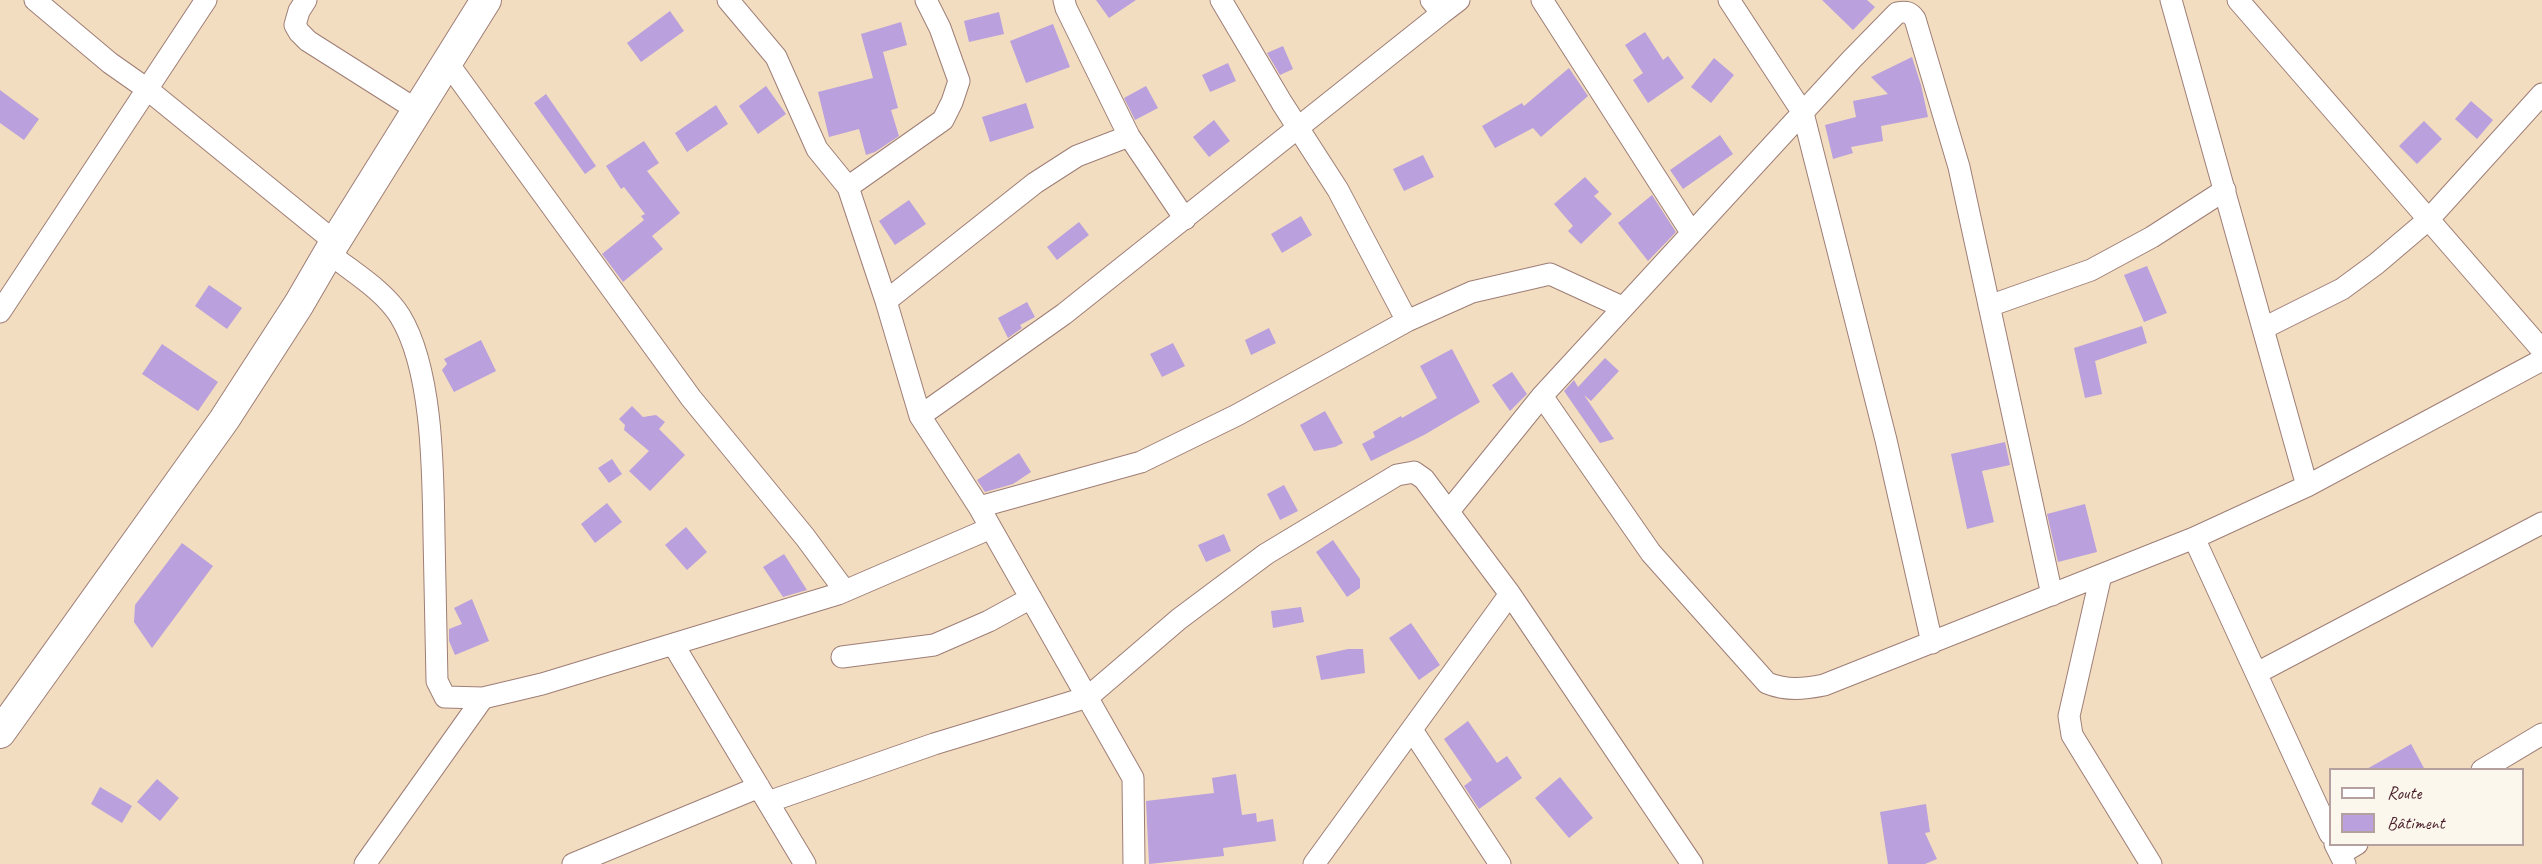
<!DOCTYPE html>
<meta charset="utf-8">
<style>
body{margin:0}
#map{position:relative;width:2542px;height:864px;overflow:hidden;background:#f2ddc0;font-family:Caveat,sans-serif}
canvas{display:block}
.legend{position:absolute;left:2329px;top:768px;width:195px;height:78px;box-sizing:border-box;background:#fbf7ec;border:2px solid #b4a19f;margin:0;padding:8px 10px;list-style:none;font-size:18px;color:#4a1f2b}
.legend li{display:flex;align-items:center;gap:12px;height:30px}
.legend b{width:30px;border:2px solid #b4a19f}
</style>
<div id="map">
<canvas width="2542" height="864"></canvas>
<ul class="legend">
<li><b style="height:8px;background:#fff"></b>Route</li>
<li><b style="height:16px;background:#baa0dc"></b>Bâtiment</li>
</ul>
</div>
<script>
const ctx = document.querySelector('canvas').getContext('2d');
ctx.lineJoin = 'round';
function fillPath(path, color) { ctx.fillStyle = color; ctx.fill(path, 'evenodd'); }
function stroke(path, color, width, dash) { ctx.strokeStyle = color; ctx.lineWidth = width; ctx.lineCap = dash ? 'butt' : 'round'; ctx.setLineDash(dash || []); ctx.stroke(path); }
fillPath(new Path2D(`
 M1096 0H1136L1109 18Z
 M1822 0H1867L1875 7 1853 30Z
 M670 11 684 31 641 62 627 43Z
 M999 12 1004 34 969 42 964 21Z
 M901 22 907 45 883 52 898 108 891 110 899 136 875 152 866 155 859 129 829 137 818 92 873 78 861 34Z
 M1053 24 1070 67 1026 83 1010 41Z
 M1645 32 1663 60 1668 56 1684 78 1648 103 1633 80 1643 73 1625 45Z
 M1283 46 1293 69 1280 75 1267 53Z
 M1912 57 1921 85 1928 117 1881 126 1883 141 1851 147 1853 153 1833 159 1825 125 1856 117 1853 101 1888 94 1871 77Z
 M1714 58 1734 75 1711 103 1691 87Z
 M1228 63 1236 81 1210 92 1202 75Z
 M1569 68 1588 96 1541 137 1533 128 1495 148 1482 126 1522 103 1524 106Z
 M766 86 786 114 758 134 739 106Z
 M1146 86 1158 108 1135 120 1124 98Z
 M0 90 39 119 24 140 0 123Z
 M546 94 596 166 585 174 534 103Z
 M2471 101 2493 120 2477 139 2455 119Z
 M1026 103 1034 128 990 142 982 117Z
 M716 105 728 124 687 152 675 133Z
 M1214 120 1230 141 1209 157 1193 137Z
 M2424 121 2442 139 2417 164 2399 146Z
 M1720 135 1733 154 1683 189 1670 170Z
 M644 141 659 163 647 171 680 213 652 236 663 249 623 282 602 254 644 220 641 216 645 214 624 187 621 189 606 166Z
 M1423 155 1434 177 1404 191 1393 169Z
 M1585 177 1599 192 1594 196 1612 214 1581 244 1568 231 1573 226 1554 204Z
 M1652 195 1676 232 1648 261 1618 223Z
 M909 200 926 224 895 245 879 221Z
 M1301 216 1312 235 1282 253 1271 234Z
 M1079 222 1089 235 1057 260 1047 247Z
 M2147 266 2167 313 2144 322 2124 275Z
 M209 285 242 308 227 329 195 306Z
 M1027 302 1035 317 1020 325 1022 328 1008 338 998 318Z
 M2142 326 2147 343 2095 361 2102 394 2085 398 2074 348Z
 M1269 328 1276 343 1251 355 1245 340Z
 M481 340 496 371 454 392 442 370 447 364 444 359Z
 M1173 343 1185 366 1162 377 1150 354Z
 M162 344 218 382 198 411 142 374Z
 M1452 349 1480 402 1424 435 1371 461 1362 444 1375 437 1373 432 1401 416 1402 418 1437 398 1420 366Z
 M1605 358 1619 371 1591 401 1584 395 1614 439 1600 443 1564 391 1574 380 1578 387Z
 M1512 372 1527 394 1510 411 1492 385Z
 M632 406 643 417 656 415 665 422 659 429 685 455 650 491 629 471 649 451 624 430 625 425 619 419Z
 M1325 411 1343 443 1335 447 1314 451 1300 425Z
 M2005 442 2010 465 1982 471 1994 522 1967 529 1951 454Z
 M1019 453 1031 472 1013 484 985 492 977 480Z
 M612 459 622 474 609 483 598 468Z
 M1284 485 1298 511 1280 520 1267 494Z
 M607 503 622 522 595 543 581 524Z
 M2085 504 2097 552 2058 562 2047 514Z
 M686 527 707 552 687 570 665 545Z
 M1224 534 1231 551 1206 562 1198 545Z
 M1333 540 1360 579V588L1347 597 1316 552Z
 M182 543 213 566 152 648 134 622 135 605Z
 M784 554 807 590 783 597 763 567Z
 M472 599 489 641 455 655 449 641V629L462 624 454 608Z
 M1301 607 1304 622 1273 628 1271 611Z
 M1411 623 1440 665 1419 680 1389 638Z
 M1348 649H1363L1365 673 1321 680 1316 656Z
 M1468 721 1497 763 1507 756 1522 778 1479 809 1464 786 1472 780 1444 739Z
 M2411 744 2425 770H2365Z
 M1236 774 1242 815 1256 813 1257 822 1273 819 1276 841 1223 848 1224 856 1149 864 1146 801 1214 793 1212 778Z
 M1560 777 1593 818 1569 838 1535 798Z
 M157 779 179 798 160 821 137 802Z
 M100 787 132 806 122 823 91 804Z
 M1926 804 1930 832 1925 833 1937 859 1925 864H1888L1880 812Z`), '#baa0dc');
const minor = new Path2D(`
 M35 0 110 63 147 89 335 242
 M306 0 299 11 295 25 299 32 308 41 417 110
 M728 0 776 57 817 149 848 187 886 301 920 416 979 507 1133 778 1134 864
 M1064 0 1066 8 1129 136 1185 219
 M1221 0 1282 103 1338 190 1407 321
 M1431 0 1442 13 1459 0
 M1542 0 1691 232
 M1729 0 1803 113 1886 440 1932 643
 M2171 0 2307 486
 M2238 0 2542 350
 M447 62 691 398 805 537 845 591
 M848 187 943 120 952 102 959 81 940 28 926 0
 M329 253C352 272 384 290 400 316 433 370 433 472 434 535 435 583 436 632 437 681L445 697 483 698 542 684 838 594 991 528
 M886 301 1035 183 1077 156 1129 136
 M1989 306 2091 270 2152 237 2225 190
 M0 312 206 0
 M2264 328 2342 289 2376 264 2429 219 2542 94
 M1542 396 1651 553 1767 683C1787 691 1804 689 1824 685L2194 538 2307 486 2542 360
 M920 416 1064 314 1442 13
 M979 507 1141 462 1237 415 1407 321 1472 292 1550 274 1622 307
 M1449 511 1542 396 1851 60 1897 13C1906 11 1910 12 1915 19L1959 167 2052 595
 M2194 538 2330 834
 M2101 575 2069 716 2072 735 2151 864
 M673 644 805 864
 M842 657 934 645 989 621 1031 598
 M2257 673 2542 523
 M1412 730 1500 864
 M2482 770 2542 734
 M768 802 934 744 1088 697 1179 619 1266 554 1397 475 1414 472 1424 479 1510 594 1692 864
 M2335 844 2345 864
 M2340 854 2357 844
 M365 864 483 698
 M573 864 759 787
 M1314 864 1510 594`);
const secondary = new Path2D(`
 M0 733 224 420 299 304 335 242 486 0`);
stroke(minor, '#9e7e76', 23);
stroke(secondary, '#9e7e76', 32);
stroke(minor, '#fff', 21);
stroke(secondary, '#fff', 30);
</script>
